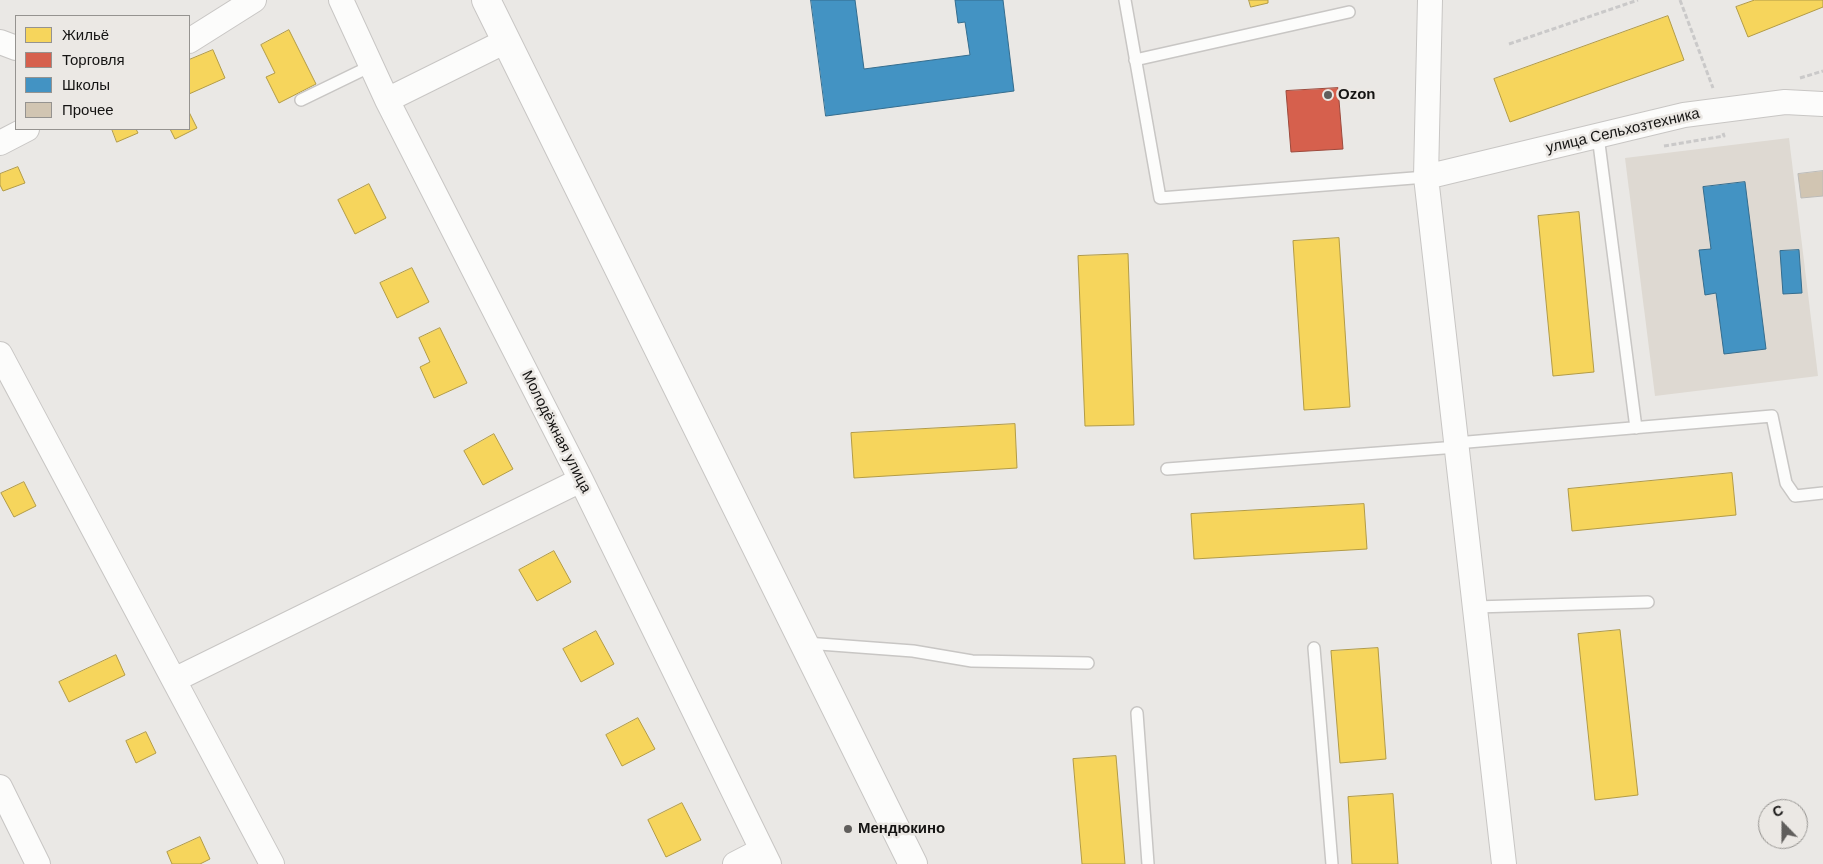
<!DOCTYPE html>
<meta charset="utf-8">
<style>
body{margin:0}
#map{position:relative;width:1823px;height:864px;overflow:hidden;background:#eae8e5;font-family:Helvetica,sans-serif}
canvas{display:block}
.legend{position:absolute;left:15px;top:15px;width:175px;height:115px;box-sizing:border-box;background:#ebe8e4;border:1px solid #959390;margin:0;padding:6px 9px;list-style:none;font-size:15px;color:#151413}
.legend li{display:flex;align-items:center;gap:10px;height:25px}
.legend b{width:25px;border:1px solid #959390}
.north{position:absolute;left:1758px;top:799px;width:50px;height:50px;box-sizing:border-box;background:#ebe8e4;border:1px solid #959390;border-radius:50%;rotate:338deg;font-size:14px;font-weight:700;line-height:20px;text-align:center;color:#151413}
.north::after{content:'';display:block;margin:auto;width:18px;height:22px;background:#605e5c;clip-path:polygon(50% 0,100% 100%,50% 72%,0 100%)}
</style>
<div id="map">
<canvas width="1823" height="864"></canvas>
<ul class="legend">
<li><b style="height:14px;background:#f6d55c"></b>Жильё</li>
<li><b style="height:14px;background:#d6604d"></b>Торговля</li>
<li><b style="height:14px;background:#4393c3"></b>Школы</li>
<li><b style="height:14px;background:#d1c5b2"></b>Прочее</li>
</ul>
<div class="north">С</div>
</div>
<script>
const ctx = document.querySelector('canvas').getContext('2d');
ctx.lineJoin = 'round';
function fillPath(path, color) { ctx.fillStyle = color; ctx.fill(path, 'evenodd'); }
function stroke(path, color, width, dash) { ctx.strokeStyle = color; ctx.lineWidth = width; ctx.lineCap = dash ? 'butt' : 'round'; ctx.setLineDash(dash || []); ctx.stroke(path); }
function label(font, color, halo, rows, align = 'center') {
  ctx.font = font + ' Helvetica,sans-serif'; ctx.lineWidth = 5; ctx.setLineDash([]); ctx.textBaseline = 'middle'; ctx.strokeStyle = halo; ctx.fillStyle = color; for (const [text, x, y, turn = 0] of rows) {
    ctx.save(); ctx.translate(x, y); ctx.rotate((+turn || 0) * Math.PI / 180); ctx.textAlign = isNaN(turn) ? turn : align; if (halo) ctx.strokeText(text, 0, 0); ctx.fillText(text, 0, 0); ctx.restore();
  }
}
fillPath(new Path2D(`
 M1789 138 1818 376 1655 396 1625 158Z`), '#ded9d2');
const homes = new Path2D(`
 M1249 0H1268V3L1251 7Z
 M1755 0H1823V7L1748 37 1736 7Z
 M1668 16 1684 60 1510 122 1494 79Z
 M289 30 316 84 279 103 266 77 275 73 261 45Z
 M213 50 225 78 189 94V60Z
 M189 112 197 128 175 139 170 129H189Z
 M112 129H136L138 133 117 142Z
 M18 167 25 183 3 191 0 185V174Z
 M369 184 386 218 355 234 338 200Z
 M1579 212 1594 372 1553 376 1538 216Z
 M1339 238 1350 407 1304 410 1293 241Z
 M1128 254 1134 425 1085 426 1078 256Z
 M412 268 429 302 397 318 380 283Z
 M440 328 467 383 434 398 420 367 430 362 419 338Z
 M1015 424 1017 468 854 478 851 433Z
 M494 434 513 469 483 485 464 451Z
 M1732 473 1736 515 1572 531 1568 489Z
 M24 482 36 506 14 517 1 493Z
 M1364 504 1367 549 1194 559 1191 514Z
 M554 551 571 582 537 601 519 570Z
 M1620 630 1638 795 1595 800 1578 634Z
 M596 631 614 664 581 682 563 649Z
 M1378 648 1386 759 1340 763 1331 651Z
 M116 655 125 675 69 702 59 682Z
 M638 718 655 749 622 766 606 735Z
 M146 732 156 753 136 763 126 741Z
 M1116 756 1125 864H1082L1073 759Z
 M1393 794 1398 864H1352L1348 797Z
 M682 803 701 840 666 857 648 820Z
 M200 837 210 859 200 864H172L167 852Z`);
fillPath(homes, '#f6d55c');
stroke(homes, '#b29b46', 1);
const shops = new Path2D(`
 M1338 88 1343 149 1291 152 1286 91Z`);
fillPath(shops, '#d6604d');
stroke(shops, '#9c493c', 1);
const schools = new Path2D(`
 M811 0H855L864 69 970 55 965 22 958 23 955 0H1003L1014 91 826 116Z
 M1745 182 1766 349 1724 354 1716 293 1705 295 1699 250 1711 249 1703 187Z
 M1799 250 1802 293 1783 294 1780 251Z`);
fillPath(schools, '#4393c3');
stroke(schools, '#356d8e', 1);
const building = new Path2D(`
 M1823 171V196L1801 198 1798 174Z`);
fillPath(building, '#d1c5b2');
stroke(building, '#bcbbb8', 1);
const service = new Path2D(`
 M1125 0 1160 198 1426 177
 M1135 60 1349 12
 M301 100 371 66
 M1598 136 1636 428
 M1456 443 1772 416 1786 483 1795 496 1823 493
 M1167 469 1457 447
 M1475 607 1648 602
 M806 643 913 651 972 661 1088 663
 M1314 648 1332 864
 M1137 713 1148 864`);
const minor = new Path2D(`
 M341 0 387 100 581 480 769 864
 M1430 0 1426 177 1504 864
 M189 41 254 0
 M0 42 16 48
 M387 100 506 41
 M0 143 27 129
 M1426 177 1684 115 1785 102 1823 104
 M0 354 272 864
 M174 680 581 480
 M0 787 38 864
 M735 864 762 850`);
const tertiary = new Path2D(`
 M486 0 913 864`);
stroke(service, '#c8c6c4', 14);
stroke(minor, '#c8c6c4', 26);
stroke(tertiary, '#c8c6c4', 30);
stroke(new Path2D(`
 M1680 0 1713 88
 M1509 44 1638 0
 M1800 78 1823 71
 M1664 146 1724 136 1723 133`), '#cac9c9', 3, [5, 2.5]);
stroke(service, '#fcfcfb', 11);
stroke(minor, '#fcfcfb', 24);
stroke(tertiary, '#fcfcfb', 28);
for (const [x, y, r, color] of [
 [1328,95,5,"#605e5c"],
 [848,829,5,"#605e5c"]
]) { const dot = new Path2D(); dot.arc(x, y, r, 0, 2 * Math.PI); ctx.fillStyle = color; ctx.fill(dot); stroke(dot, '#ebe8e4', 2); }
label('bold 15px', '#151413', '#ebe8e4', [
 ["Ozon",1338,95],
 ["Мендюкино",858,829]
], 'left');
label('15px', '#151413', '#ebe8e4', [
 ["улица Сельхозтехника",1623,131,-13],
 ["Молодёжная улица",556,432,63]
]);
</script>
